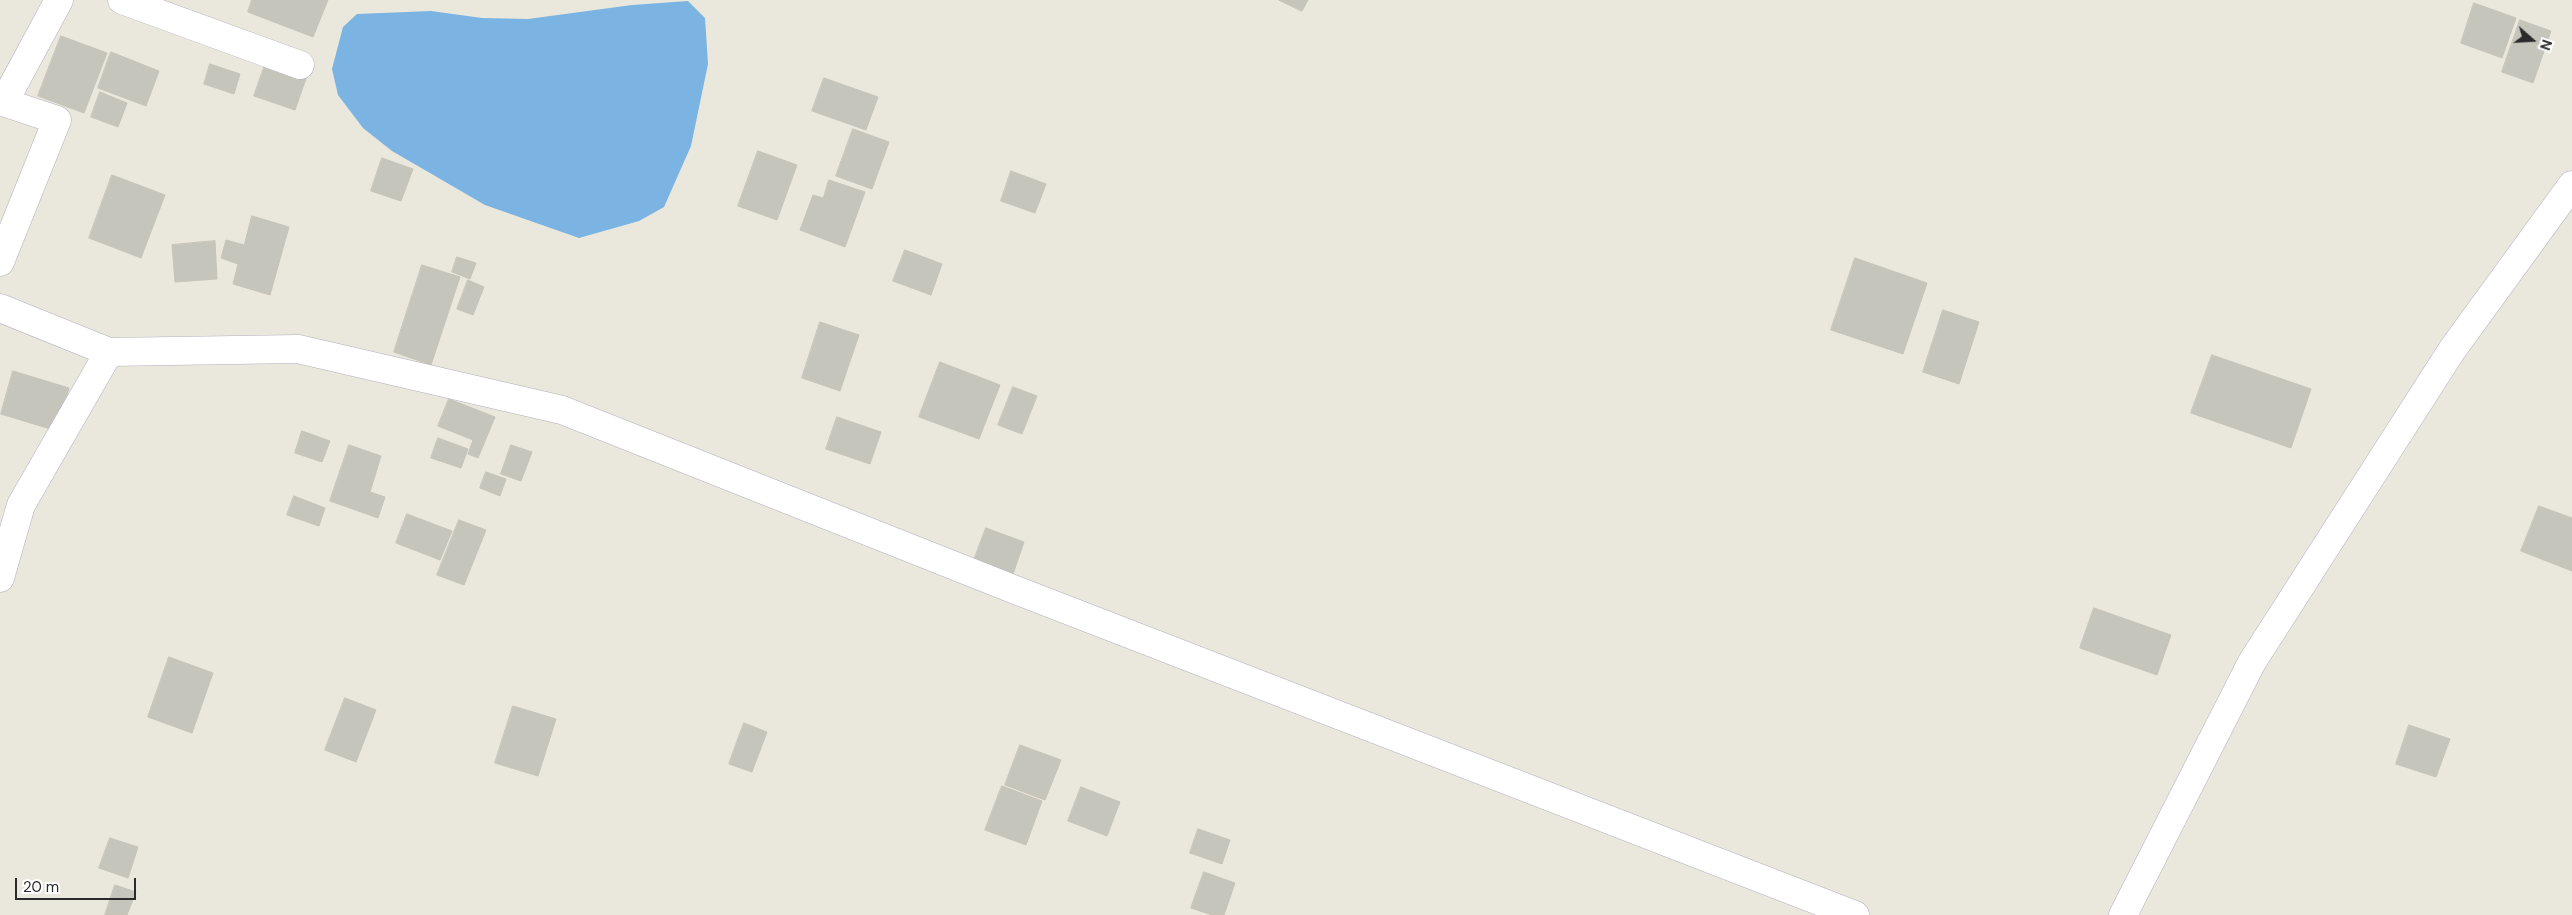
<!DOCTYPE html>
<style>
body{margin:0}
#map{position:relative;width:2572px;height:915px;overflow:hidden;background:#eae7dd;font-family:"DM Sans",sans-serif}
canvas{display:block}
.north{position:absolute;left:2507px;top:15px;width:50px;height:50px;-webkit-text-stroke:4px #fff;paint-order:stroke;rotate:109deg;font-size:14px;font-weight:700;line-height:20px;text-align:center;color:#2a2a2a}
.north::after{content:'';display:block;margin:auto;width:18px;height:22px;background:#2a2a2a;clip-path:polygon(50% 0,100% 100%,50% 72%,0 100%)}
.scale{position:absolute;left:15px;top:878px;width:121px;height:22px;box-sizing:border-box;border:2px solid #2a2a2a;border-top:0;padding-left:6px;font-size:15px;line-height:18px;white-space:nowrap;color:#2a2a2a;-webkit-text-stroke:4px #fff;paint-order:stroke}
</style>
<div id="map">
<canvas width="2572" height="915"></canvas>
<div class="north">N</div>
<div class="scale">20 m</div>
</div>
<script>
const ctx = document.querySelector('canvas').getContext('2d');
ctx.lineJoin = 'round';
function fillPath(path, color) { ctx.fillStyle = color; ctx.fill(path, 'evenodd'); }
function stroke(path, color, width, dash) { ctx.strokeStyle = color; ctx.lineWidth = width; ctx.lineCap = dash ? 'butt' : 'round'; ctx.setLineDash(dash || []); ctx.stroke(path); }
fillPath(new Path2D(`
 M688 1 705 18 708 64 691 146 664 207 639 221 579 238 485 205 392 151 363 128 338 95 332 69 343 27 357 14 431 11 482 18 528 19 632 5Z`), '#7bb3e2');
const building = new Path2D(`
 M252 0H328L313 37 248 12Z
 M1279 0H1308L1302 11Z
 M2474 3 2516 18 2502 58 2461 43Z
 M2520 20 2551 31 2533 83 2502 72Z
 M61 36 107 53 84 113 38 96Z
 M111 52 159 71 146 106 98 88Z
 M267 59 308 73 295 110 254 96Z
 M210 64 240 74 234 94 204 84Z
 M824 78 878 97 866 130 812 111Z
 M100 92 127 103 118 127 91 117Z
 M853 129 889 142 872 189 836 176Z
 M758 151 797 165 777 220 738 206Z
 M382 158 413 169 401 201 371 191Z
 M1011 171 1046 184 1035 213 1001 201Z
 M112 175 165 195 141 258 89 238Z
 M829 180 865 192 845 247 800 230 813 195 823 198Z
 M252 216 289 227 270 295 233 284 238 264 221 258 226 240 244 245Z
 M215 241 217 279 175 282 172 245Z
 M905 250 942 264 931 295 893 281Z
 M457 257 476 263 470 279 452 272Z
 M1855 258 1927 283 1903 354 1831 330Z
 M422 265 460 277 431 365 394 352Z
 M468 280 484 287 473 315 457 309Z
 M1943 310 1979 322 1959 384 1923 372Z
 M820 322 859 335 840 391 802 378Z
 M2212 355 2311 389 2291 448 2191 413Z
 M940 362 1000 385 979 439 919 417Z
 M13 371 69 388 57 431 1 414Z
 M1013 387 1037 396 1022 434 998 425Z
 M449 399 495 417 478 458 468 454 473 440 438 426Z
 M837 417 881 432 870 464 826 449Z
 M302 431 330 441 322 462 295 453Z
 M438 438 468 449 461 468 431 458Z
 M349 445 381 456 370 492 385 497 378 518 330 501Z
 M511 445 532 452 521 481 501 474Z
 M486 472 506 479 500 496 480 488Z
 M294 496 325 508 319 526 287 515Z
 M2539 506 2572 518V571L2521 551Z
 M407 514 452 531 440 560 396 543Z
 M459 520 486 530 464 585 437 575Z
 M986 528 1024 542 1013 574 974 560Z
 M2094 608 2171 635 2157 675 2080 648Z
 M169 657 213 673 192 733 148 717Z
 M345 698 376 710 356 762 325 750Z
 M513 706 556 719 538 776 495 763Z
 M744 723 767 732 752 772 729 764Z
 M2409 725 2450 739 2436 777 2396 764Z
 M1020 745 1061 760 1045 800 1005 785Z
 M1002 786 1042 801 1026 845 985 830Z
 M1081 787 1120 802 1107 836 1068 821Z
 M1198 829 1230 840 1222 864 1190 853Z
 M110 838 138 847 128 878 99 868Z
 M1204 872 1235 883 1224 915H1212L1191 908Z
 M115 885 136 892 127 915H105Z`);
fillPath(building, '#c6c5bc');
stroke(building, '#c6c3b7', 1);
const minor = new Path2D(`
 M122 0 300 65
 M0 101 57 120 0 262
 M4 102 59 0
 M0 308 109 352
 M0 578 21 505 109 352 298 349 562 410 1013 589 1855 915
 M2123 915 2252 662 2452 350 2572 185`);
stroke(minor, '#b1b1bc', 29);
stroke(minor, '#fff', 28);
</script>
